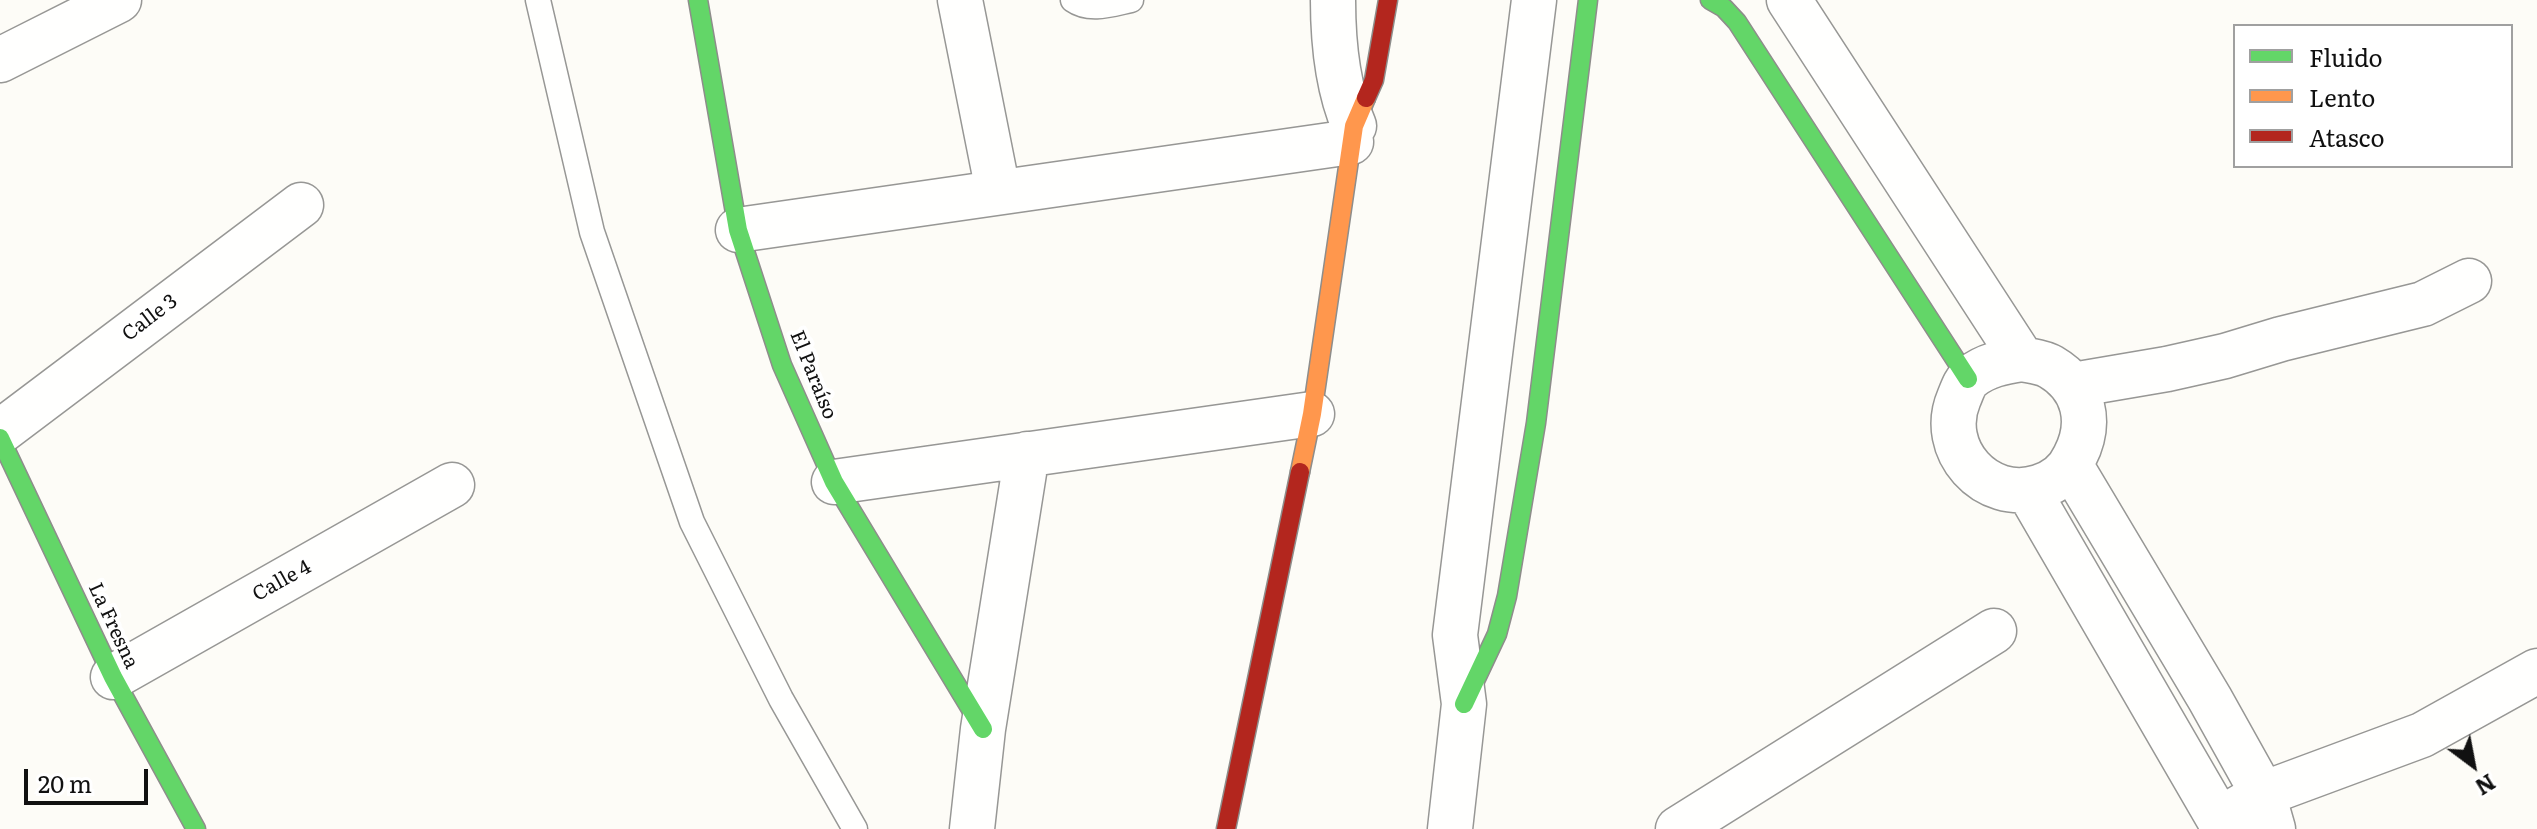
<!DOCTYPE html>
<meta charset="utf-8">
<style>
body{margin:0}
#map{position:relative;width:2537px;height:829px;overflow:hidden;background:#fdfcf7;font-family:Literata,serif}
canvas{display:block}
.legend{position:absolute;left:2233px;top:24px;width:280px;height:144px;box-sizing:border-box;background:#fff;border:2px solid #a0a0a0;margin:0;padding:10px 14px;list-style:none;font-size:24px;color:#111}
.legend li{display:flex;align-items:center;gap:16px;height:40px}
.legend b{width:40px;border:2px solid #a0a0a0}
.north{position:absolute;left:2433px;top:725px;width:80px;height:80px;-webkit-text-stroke:6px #fff;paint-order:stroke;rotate:148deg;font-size:22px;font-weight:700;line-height:32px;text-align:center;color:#111}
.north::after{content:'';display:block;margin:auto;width:28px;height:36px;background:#111;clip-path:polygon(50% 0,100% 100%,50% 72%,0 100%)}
.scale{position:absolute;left:24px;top:769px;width:124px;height:36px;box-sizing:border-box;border:4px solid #111;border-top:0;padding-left:10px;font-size:24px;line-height:28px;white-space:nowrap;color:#111;-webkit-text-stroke:6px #fff;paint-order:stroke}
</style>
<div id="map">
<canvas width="2537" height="829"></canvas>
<ul class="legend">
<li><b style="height:10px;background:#63d668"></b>Fluido</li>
<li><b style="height:10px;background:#ff974d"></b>Lento</li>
<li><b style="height:10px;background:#b3261e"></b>Atasco</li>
</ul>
<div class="north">N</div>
<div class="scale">20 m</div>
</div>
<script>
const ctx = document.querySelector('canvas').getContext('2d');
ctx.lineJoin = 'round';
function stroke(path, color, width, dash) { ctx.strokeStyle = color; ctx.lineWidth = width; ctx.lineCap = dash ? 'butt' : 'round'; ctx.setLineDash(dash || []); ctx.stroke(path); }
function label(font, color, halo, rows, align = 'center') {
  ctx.font = font + ' Literata,serif'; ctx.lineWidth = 8; ctx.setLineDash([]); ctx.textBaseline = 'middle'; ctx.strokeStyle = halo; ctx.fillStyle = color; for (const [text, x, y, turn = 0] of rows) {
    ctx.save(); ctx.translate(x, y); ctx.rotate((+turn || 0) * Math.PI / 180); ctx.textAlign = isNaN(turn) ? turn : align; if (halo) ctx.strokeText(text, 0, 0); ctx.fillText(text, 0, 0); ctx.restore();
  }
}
const lane = new Path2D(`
 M538 0 592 232 692 522 781 699 855 829
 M1073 0C1090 12 1112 4 1131 0`);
const street = new Path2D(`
 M960 0 998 191
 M1333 0C1333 42 1337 87 1354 126
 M1789 0 2022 359
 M0 60 119 0
 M738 230 1351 142
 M2022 359C2031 361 2043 362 2051 367 2085 387 2092 423 2075 456 2068 472 2055 482 2039 487 1986 504 1937 449 1959 398 1962 391 1965 381 1971 377 1986 365 2003 362 2022 359Z
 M2073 385 2167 369 2225 356 2281 339 2423 304 2469 281
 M0 432 301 205
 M2071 466 2210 699 2263 794 2273 829
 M834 482 1312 414
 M2028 490 2220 821 2229 829
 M113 677 452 485
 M2239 808 2263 794 2422 735 2537 671
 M972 829 983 729 1027 454
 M1450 829 1464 704 1455 635 1534 0
 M1678 829 1994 631`);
const fast = new Path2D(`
 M698 0 738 230 782 365 834 482 983 729
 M1710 0 1724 8 1737 22 1968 379
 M0 438 113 677 196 829
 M1464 704 1497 634 1507 596 1536 423 1588 0`);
const slow = new Path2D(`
 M1300 472 1312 414 1354 126 1366 98`);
const jam = new Path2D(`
 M1366 98 1374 80 1388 0
 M1226 829 1300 472`);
stroke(lane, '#979795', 27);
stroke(street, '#979795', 47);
stroke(fast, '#8e8d8b', 21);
stroke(slow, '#8e8d8b', 21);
stroke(jam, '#8e8d8b', 21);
stroke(lane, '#fffffe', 24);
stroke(street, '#fffffe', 44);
stroke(fast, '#63d668', 18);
stroke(slow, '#ff974d', 18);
stroke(jam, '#b3261e', 18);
label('20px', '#111', '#fff', [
 ["Calle 3",150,318,-37],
 ["El Paraíso",813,375,68],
 ["Calle 4",282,581,-29],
 ["La Fresna",113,626,65]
]);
</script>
